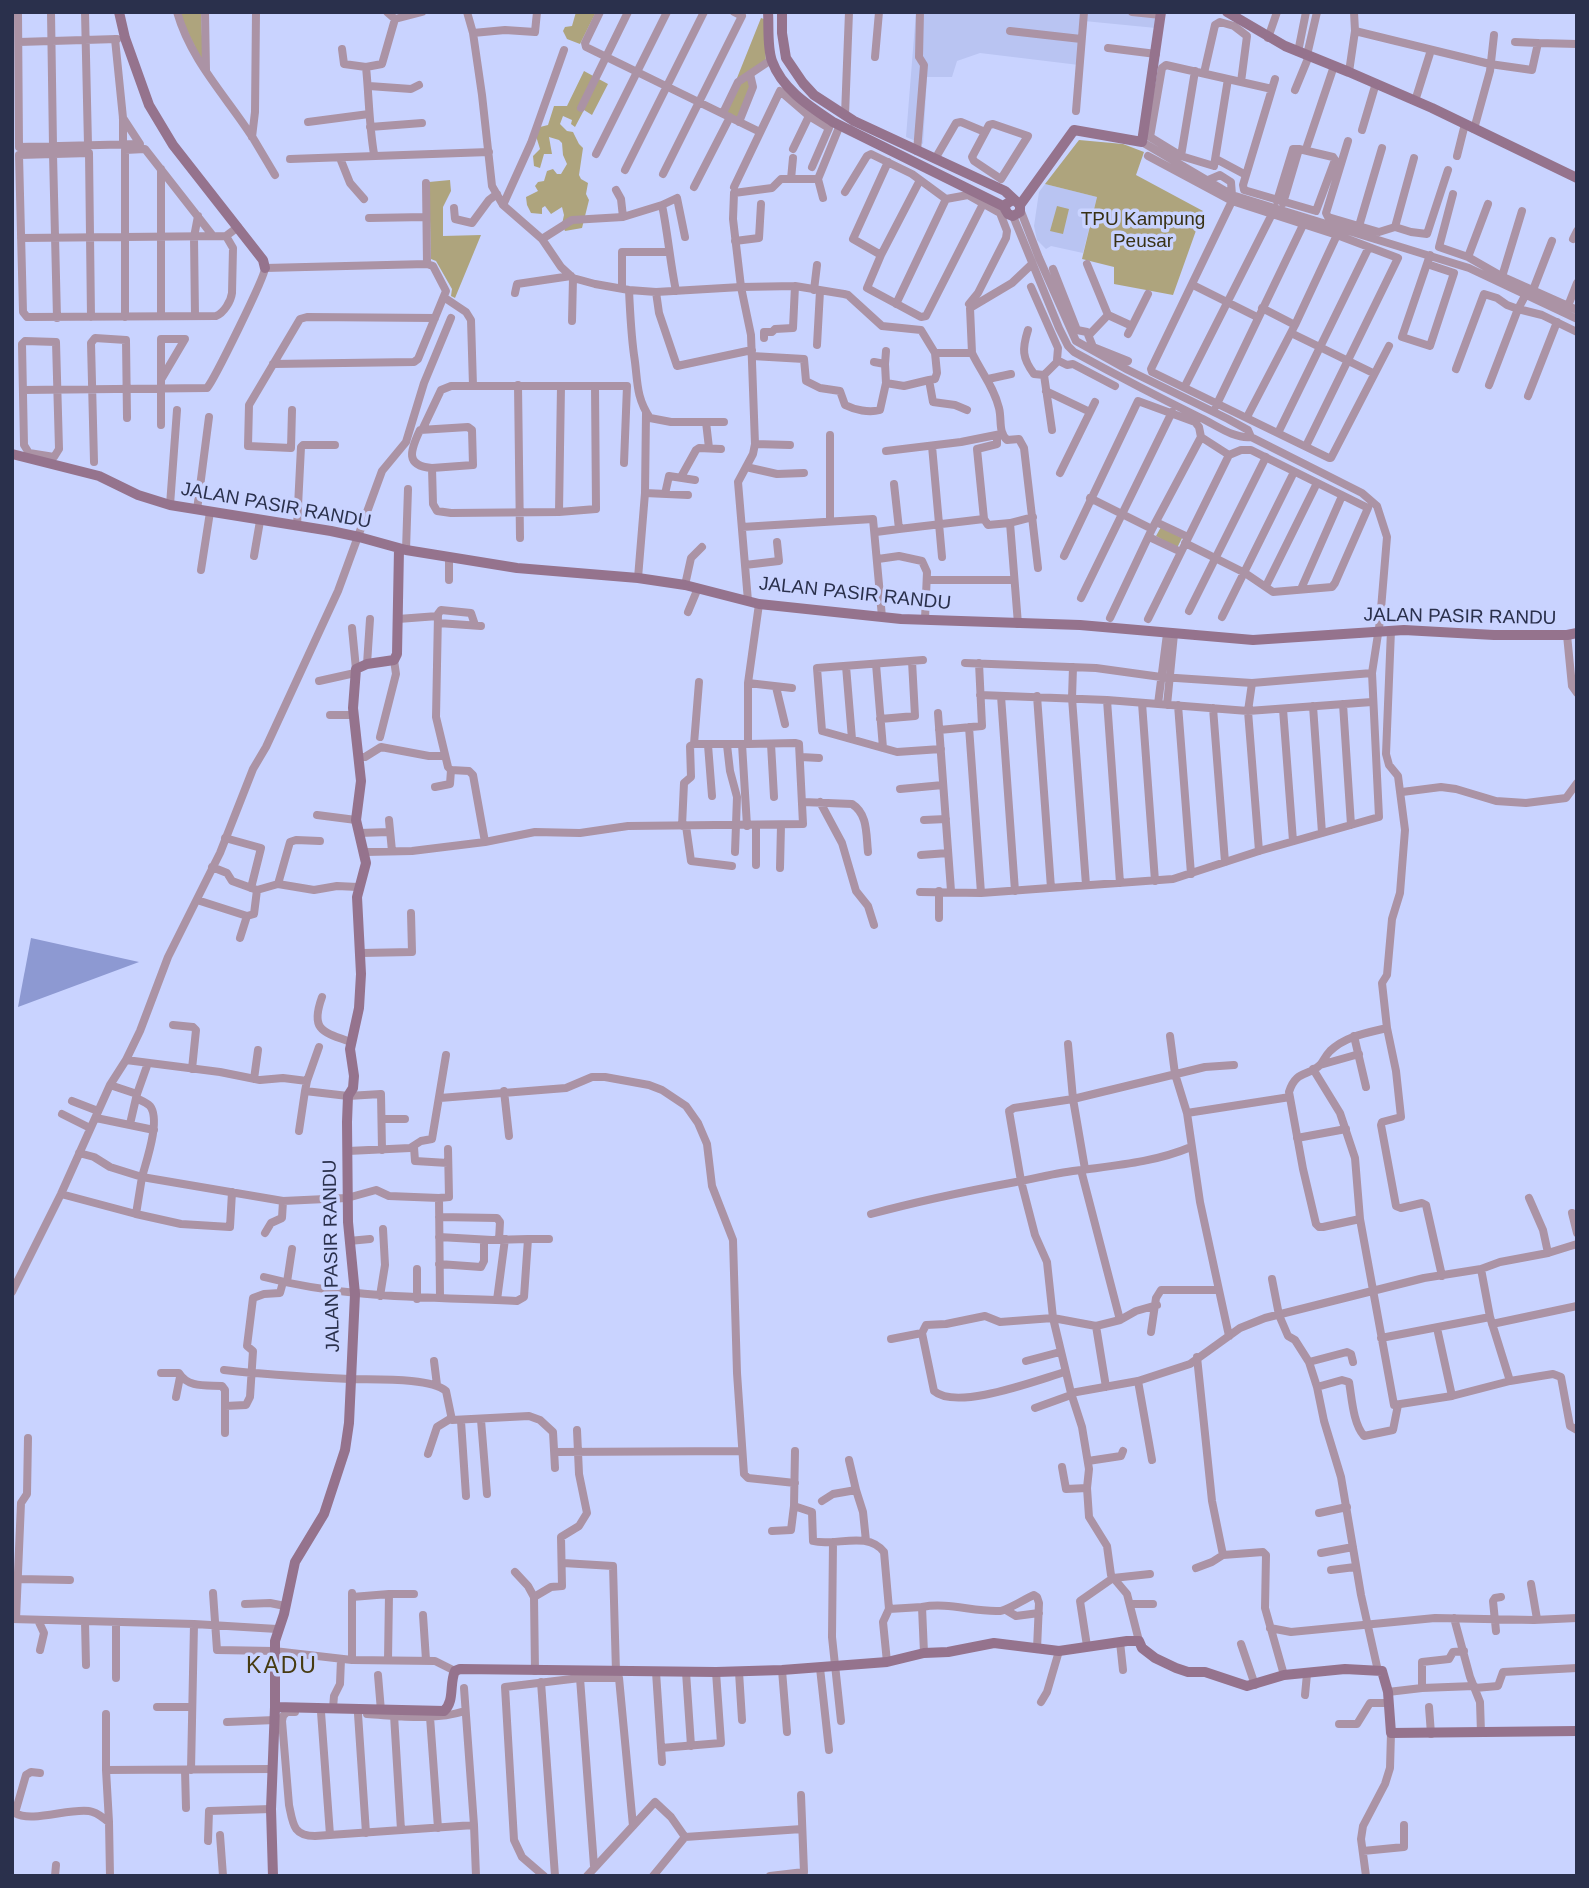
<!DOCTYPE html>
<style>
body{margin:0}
#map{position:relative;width:1589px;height:1888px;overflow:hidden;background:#c9d3ff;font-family:Arial,sans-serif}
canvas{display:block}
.frame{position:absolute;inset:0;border:14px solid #2a304c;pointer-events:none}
</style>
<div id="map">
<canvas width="1589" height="1888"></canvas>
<div class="frame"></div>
</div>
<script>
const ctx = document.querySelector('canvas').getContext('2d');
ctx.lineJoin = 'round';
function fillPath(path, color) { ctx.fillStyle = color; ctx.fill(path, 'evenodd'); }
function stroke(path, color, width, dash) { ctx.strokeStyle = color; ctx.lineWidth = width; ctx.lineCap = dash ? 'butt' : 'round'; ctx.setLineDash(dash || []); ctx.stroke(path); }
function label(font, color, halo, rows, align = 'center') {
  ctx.font = font + ' Arial,sans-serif'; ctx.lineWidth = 7; ctx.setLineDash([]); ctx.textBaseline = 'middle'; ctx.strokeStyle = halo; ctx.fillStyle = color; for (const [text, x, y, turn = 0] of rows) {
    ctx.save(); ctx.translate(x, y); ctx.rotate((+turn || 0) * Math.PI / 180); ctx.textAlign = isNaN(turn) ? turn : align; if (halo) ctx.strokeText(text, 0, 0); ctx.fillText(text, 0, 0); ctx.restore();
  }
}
fillPath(new Path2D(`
 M916 12H1159L1156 28 1084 21 1079 65 980 53 957 61 952 77H927L923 144 906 137Z
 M1045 184 1097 197 1083 253 1051 246 1046 249 1037 240 1034 226 1039 192Z`), '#b9c4f2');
fillPath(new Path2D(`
 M178 12H201L203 61H202Z
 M576 12H596L580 44 567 39 563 31 565 27 572 26Z
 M761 18 764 19 766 63 752 78 739 122 723 113Z
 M584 71 608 84 592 115 584 110 575 127 571 124 572 120 563 116 560 124 567 131 573 132 579 144 583 148 579 175 581 179 588 183 586 194 589 200 582 228 565 231 562 224 564 215 562 207 551 214 545 206 542 208V214L531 213 527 205 526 197 538 191 535 186 538 182 544 181 547 171 553 169 557 174H561L567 164 563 155 562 143 559 140 549 137 552 154H544L540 168 534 166 533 156 540 149 536 136 540 127 548 125 554 106H567Z
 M1079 140 1123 144 1144 152 1136 175 1203 211 1173 295 1114 284V267L1082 259 1097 197 1045 184Z
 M450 180 451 191 443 207V236L481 235 455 298 451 296 452 289 436 261 431 259 429 182Z
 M1057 206 1069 209 1063 234 1050 231Z
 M1161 527 1182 538 1177 548 1156 536Z`), '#aea47d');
fillPath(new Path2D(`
 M31 938 139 962 18 1007Z`), '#8d99d2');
stroke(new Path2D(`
 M18 12 19 147 140 144 123 118
 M51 12 53 146
 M85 12 88 145
 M177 12C191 61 226 96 253 138 260 150 268 163 275 175
 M205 12 206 70
 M387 12 395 19 422 12
 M467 12 473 33 482 95 492 186 503 205 542 239 561 267 573 278 595 284 629 290 656 292 741 287 751 335 755 444 753 454 738 482 748 601
 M600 12 585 43 586 47 760 132
 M1132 12 1161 15
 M1010 31 1081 39
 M1355 31 1490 64 1532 70 1538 43 1515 42
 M473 33 505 30 535 32 537 12
 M1268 38 1277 12
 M115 39 123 118V145
 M19 42 117 39
 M1538 43 1577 44
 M1108 48 1156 54
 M342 49 344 64 366 67C369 96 369 125 374 154
 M1298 52 1306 12
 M1307 55 1317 12
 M875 57 879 12
 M366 67 382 64 395 19
 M1349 72 1355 31 1354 12
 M1204 73 1215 25 1220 22 1234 26 1247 36 1241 82
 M1228 79 1214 166 1181 156 1150 137 1162 68 1166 65C1201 73 1237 81 1272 89
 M1275 79 1243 185 1244 190 1316 211 1335 160 1333 157 1299 149
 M369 86 411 89 419 85
 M1295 90 1309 56
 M1415 101 1431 50
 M581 108 628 12
 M1076 111 1084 12
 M723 113 738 82 771 60
 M845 115 849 12
 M308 122 369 114
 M739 122 753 87 750 74
 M993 124 1028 136 1001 179 974 161 972 157 989 125Z
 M370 127 422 123
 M1474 129 1490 71 1494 35
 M1362 130 1376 83
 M252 137 255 112 256 12
 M1348 141 1326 213 1328 217 1379 232 1395 227 1411 232 1427 234 1448 170
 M1142 142 1232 195 1469 268 1577 319
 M1307 146 1334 66
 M793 149 809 116
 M917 151 924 65 919 57 920 12
 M53 154 57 318
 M596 154 667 12
 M1148 156 1232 201
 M1181 156 1195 71
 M1457 156 1465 124
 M340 158 350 183 364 199
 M290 159 489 152
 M935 159 956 123 961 122 985 132
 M1216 159 1246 175
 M161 169V316
 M625 170 704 12
 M663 174 742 16 734 12
 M791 179 793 158
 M818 179H781L772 188 734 193 733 219 741 287 795 286 844 294 848 295 882 326 921 330 935 353H972L970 308 1012 283 1031 265
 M920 180 881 255 867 288 921 317 926 316 984 202
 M1206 181 1220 175 1231 182 1232 195
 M426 183 427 264
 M694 187 730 117
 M734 187 780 91 809 116 829 128 812 167
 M616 190 621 199 623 217
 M845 192 867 156 871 154 912 174 946 199 968 195 1000 213 1007 231 1006 238 978 293 969 304
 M1453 194 1439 247 1468 257 1503 277 1577 310
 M823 198 818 179 840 125
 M1277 201 1293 149H1299L1283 203
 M503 205 531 143 564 50
 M454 208 455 219 472 223 489 200 497 194
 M1020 209 1039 258 1076 341 1128 370 1228 419 1248 430 1251 437
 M369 218 426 217
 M1359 226 1382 148
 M1395 227 1414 158
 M21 238 226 236 238 227
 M542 239 572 220 623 217 662 205
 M1573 239 1577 231
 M735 241 759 238 761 204
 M881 255 853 239 888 162
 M1468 257 1488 204
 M1087 264 1108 315 1132 326
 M1427 264 1454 273 1430 346 1402 337 1430 255
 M1053 269 1077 330 1087 332 1093 347 1128 361
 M1501 280 1522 211
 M1193 285 1257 317
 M1031 287 1058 348 1057 360 1067 365 1073 364 1115 386
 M622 288V252H669
 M629 290C630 312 631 333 634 355 638 379 635 396 650 418L671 422H724
 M814 290 817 265
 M1533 290 1552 241
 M676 291C670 262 668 234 662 205L677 198 685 237
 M656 292 659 313 677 366 752 350
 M515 293 517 284 571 276
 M445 298 466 312 471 320 473 386H627L624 463
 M896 304 946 199
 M1568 306 1577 283
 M1262 308 1295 325
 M195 316 194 237 198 216
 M91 317 89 153 19 155 23 312 27 317 216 316C224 313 231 301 232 293L233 248 226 236
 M125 317V150L145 149 213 236
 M572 321 573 278
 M1028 330C1022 349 1022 358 1034 374L1044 375
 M1291 333 1373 373
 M1128 334 1148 294
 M1089 335 1108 315
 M764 338V332H772L775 329 793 328 795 286
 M25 341 56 342 59 449 54 457 29 453 24 445 22 344Z
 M817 345 820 291
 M935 353 937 373 935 379 929 380 933 402 955 405 967 410
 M972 353C981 372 994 387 999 408 1002 420 998 432 1007 440L1019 439 1024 448 1038 568
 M752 356 804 359 806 381 820 388 840 391 845 405C855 410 869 413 880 410L886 383 904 386 929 380
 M874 362 885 364 886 383
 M885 364 886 351
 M1456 369 1484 294 1497 298 1507 305 1518 309 1542 315 1577 332
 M1044 375 1052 430
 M1044 375 1058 361
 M988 379 1011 374
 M518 385 520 538
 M1489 385 1518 309 1526 294
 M1185 386 1271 216
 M23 390 207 388C214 380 265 277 265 268L427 264 433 266 446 291 418 359 414 362 273 364
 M1046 391 1090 412
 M1528 396 1557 322
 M1216 406 1303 225
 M292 410 291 448 248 446 249 405 300 319 307 317 435 318
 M1247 417 1295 325 1337 235
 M706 422 709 448
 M161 425V339H185L162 378
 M423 428 441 390 451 386H473
 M1278 433 1369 247
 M830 435V520
 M755 444 790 445
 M932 446 942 557
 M1306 446 1398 258 1337 235 1232 201 1151 369 1152 372 1329 458H1331L1389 346
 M886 451 961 442 1001 434
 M94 462 91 343 95 338 126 340 127 418
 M746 467 777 474 804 473
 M432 468C405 466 410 451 420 430L468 427 472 430 473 465 432 468 433 504 437 511 451 513 559 512 561 386
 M1060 473 1095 402
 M681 477 696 450 699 448 721 449
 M894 484 899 529 984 519 988 525 1010 523
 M645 493 688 495
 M665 494 669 476 695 480
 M1090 498 1152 529
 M170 505 177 410
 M197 510 209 417
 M559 512 596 509 595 386
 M984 519 977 449 997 444V435
 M1156 522 1188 537
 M297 526 301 447 303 445H335
 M742 527 873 519 882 617
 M876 532 899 529
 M1149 537 1181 552
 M406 550 408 489
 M254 556 260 521
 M1064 556 1138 401 1195 422 1199 427 1201 437 1229 455 1241 450H1251L1368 508 1335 583 1332 587 1273 592 1245 573 1185 543
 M878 559 899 556 922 561 927 572 925 619
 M745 565 779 561 777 542
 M201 570 210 512
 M638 578 645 493 646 413
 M449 580V557
 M927 580H1014
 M685 585 691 558 702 547
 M1266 586 1317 483
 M1301 589 1342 496
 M1081 598 1172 412
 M1189 611 1266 457
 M688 612 698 588
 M1222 617 1294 472
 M1110 618 1152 529 1201 437
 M398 619 438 616
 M1148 619 1229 455
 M438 623 481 626
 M1018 624 1010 523 1033 517
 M475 625 471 613 441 610 438 614 436 717 448 767 451 770 469 771 473 775 485 842
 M352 628 356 669
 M1391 630 1386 754 1389 765 1398 776 1405 830 1400 893 1392 919 1387 975 1382 983 1387 1028C1366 1033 1346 1036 1330 1051 1326 1055 1324 1060 1321 1064 1309 1077 1296 1069 1289 1092L1303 1169 1316 1224 1319 1227H1323L1360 1219 1394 1405 1452 1396 1437 1328
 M1567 635 1572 686 1577 693
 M923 660 817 668 822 731 897 752 941 749
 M965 663 1096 668 1161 677 1252 683 1372 673
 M367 664 370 619
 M876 664 883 748
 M846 666 852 739
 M1073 667 1072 698 1086 885
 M319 681 355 673
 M748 683 792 688
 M1252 683 1248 711 1259 851
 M776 687 785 724
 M980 695 1107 700 1248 711 1372 702
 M1001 696 1015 891
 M1037 696 1051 888
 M1107 700 1120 883
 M1142 703 1155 881
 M1158 704 1167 634
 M1343 704 1351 825
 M1167 705 1174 634
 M1178 705 1191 874
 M1313 706 1322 833
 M1213 708 1225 862
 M1283 709 1293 841
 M938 713 951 891
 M330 715H354
 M880 719 915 716 912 661
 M969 727 981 893
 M939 730 982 726 979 663
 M380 737 396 674 394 660
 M694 744 699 682
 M742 744 747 826
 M771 744 774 797
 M708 745 712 796
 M727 745 730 771 737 797 735 852
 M358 757H365L381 747 429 756H445
 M801 757 819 758
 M435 787 450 784 451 770
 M900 789 943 785
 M1402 792 1441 787 1456 789 1496 801 1526 803 1566 798 1577 783
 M803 802 852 804C868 814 866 834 868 852
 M820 802 842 843 856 891 868 906 874 925
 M317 815 356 820
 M389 820 392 851
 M924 820 946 819
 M682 826 684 783 691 777 690 746 694 744H748V683L759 604
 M686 826 691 861 732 866
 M359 833 389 832
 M225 838 261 848 251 888
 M365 852 412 851 485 842 535 832 580 833 628 826 803 824 799 744 795 743 748 744
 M921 855 948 853
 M756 865V826
 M212 867 227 873 232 881 257 890 254 914 247 916 240 938
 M780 868 781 825
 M278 884 290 842 296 840 320 841
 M257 890 278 884 314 890 337 886 358 887
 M939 891V918
 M920 892 981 893 1173 879 1259 851 1379 817 1372 673 1380 621 1387 537 1377 506 1362 493 1251 437C1234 439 1216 425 1201 418 1158 397 1116 375 1074 352L1068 346 1059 328 1013 216
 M197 900 247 916
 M362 953 412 952 411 913
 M322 997C310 1030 322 1032 351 1042
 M173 1025 193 1027 196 1030 192 1069
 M1387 1028 1396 1071 1401 1117 1382 1122 1381 1125 1396 1206 1401 1208 1422 1203 1426 1205 1442 1276
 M1354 1036 1366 1087
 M1068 1044 1073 1099 1085 1169
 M126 1060 220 1072 260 1080 283 1078 307 1081 305 1091 348 1096 381 1094 382 1150
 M1320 1065 1359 1054
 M1313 1069 1340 1113 1355 1158 1360 1219
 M254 1079 258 1050
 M307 1081 319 1047
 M110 1085 137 1094
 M504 1091 509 1136
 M136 1098C140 1100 147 1103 150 1106 161 1120 146 1162 142 1177L283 1201 347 1198 376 1190 389 1196 439 1198 440 1297
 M440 1098 566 1088 592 1077H605L649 1085 662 1090 686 1106 698 1123 707 1144 712 1186 733 1240 737 1373 744 1474 748 1478 795 1483
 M72 1101 98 1111
 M1187 1113 1290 1097
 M62 1114 90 1128
 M96 1118 154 1130
 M382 1119H405
 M130 1124 137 1094 148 1063
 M299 1131 305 1091
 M1297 1138 1346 1129
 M414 1147 415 1161 448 1163
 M348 1151 410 1148 421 1141 432 1139 446 1055
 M61 1194 136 1214 142 1177 110 1167 94 1157 79 1153
 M439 1198 449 1197 448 1149
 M1529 1198 1543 1230 1548 1253
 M1572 1213 1577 1233
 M136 1214 181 1224 230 1227 232 1192
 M871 1214C919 1201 967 1191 1016 1182 1038 1178 1059 1172 1081 1170
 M439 1217 497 1218 500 1222 499 1240
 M265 1233 271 1223 282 1218 283 1201
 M528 1239H549
 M349 1241 370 1239
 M439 1264 481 1267 484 1261V1240
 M1481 1269 1490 1317 1510 1381 1553 1374 1561 1377 1570 1426 1577 1430
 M264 1277C347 1299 432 1297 517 1301L524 1297 528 1239 492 1240 439 1237
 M1272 1279 1279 1315 1288 1336 1295 1340 1309 1362 1317 1387 1324 1421 1341 1477 1361 1595 1378 1671
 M287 1282 292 1249
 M1219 1290 1229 1336
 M12 1292 61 1194 110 1085 126 1060 140 1031 168 957 220 853 253 769 266 747 338 591 382 471 406 442 424 383 451 318
 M380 1296 385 1265 383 1229
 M417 1299V1269
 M497 1300 505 1239
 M1157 1305 1136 1311 1120 1320 1081 1170C1119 1165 1155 1162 1191 1147
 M1492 1324 1577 1306
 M1096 1326 1106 1387
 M1151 1332 1156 1298 1161 1290H1219L1200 1202 1187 1113 1175 1074 1170 1036
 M922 1333 926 1325 946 1324 985 1316 1000 1322 1053 1318 1096 1326 1120 1320
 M1381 1338 1490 1317
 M891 1339 922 1333 934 1391C957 1411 1037 1380 1065 1372
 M434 1361 437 1385
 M1026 1361 1060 1352
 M1309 1362 1347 1352 1351 1354 1353 1362
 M224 1370C266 1375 308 1377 350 1379 372 1380 430 1377 446 1391L452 1420 529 1416 540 1420 553 1432 555 1468
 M161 1373H179C188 1388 206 1385 222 1386L225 1390V1406L246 1405 250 1397 253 1351 247 1346 253 1298 264 1294 280 1293 283 1282
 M1138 1381 1152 1460
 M1317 1387 1342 1380 1349 1382C1352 1399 1353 1423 1364 1436L1393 1430 1398 1405
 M1071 1393 1053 1318 1047 1262 1035 1235 1021 1181 1009 1111 1014 1108 1073 1099 1205 1067 1234 1065
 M1452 1396 1510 1381
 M176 1397 180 1377
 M1035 1408 1071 1395
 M481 1420 487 1494
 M461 1421 466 1496
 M225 1433V1406
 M795 1451 794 1506 812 1512 813 1541C835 1547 867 1530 884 1552L889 1609 883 1622 887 1662
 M555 1452 742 1451
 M428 1454 437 1427 450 1419
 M849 1460 856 1490
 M1088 1461 1121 1456 1123 1451
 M1062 1467 1066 1489 1087 1488 1089 1517 1107 1546 1111 1575 1127 1594 1139 1641
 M1087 1488 1089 1469 1082 1427 1071 1393 1138 1381 1190 1364 1240 1328 1265 1318 1424 1278 1481 1269 1500 1262 1548 1253 1577 1244
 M822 1501 833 1494 856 1490 863 1512 866 1541
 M1319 1513 1347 1507
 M772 1531 791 1530 794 1506
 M833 1542 832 1637 841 1721
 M1321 1553 1353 1547
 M1223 1555 1263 1552 1266 1555 1265 1608 1284 1675
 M563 1563 613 1566 616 1672
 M1196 1568 1212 1562 1223 1555 1212 1501 1197 1357
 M1331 1570 1355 1567
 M515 1572 528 1586 534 1597 535 1671
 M19 1579 70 1580
 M1531 1584 1537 1619
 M213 1593 217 1650 274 1651 352 1660 435 1661 455 1671
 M389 1594H414
 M352 1597 389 1594 388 1660
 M534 1597 551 1587 562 1586 561 1537 579 1526 587 1513 579 1474 577 1430
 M245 1604 270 1603 285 1606
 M1131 1604H1153
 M889 1609 922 1607
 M1006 1610 1016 1616 1039 1613
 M423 1615 426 1660
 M1454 1618 1470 1677 1480 1702 1481 1733
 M12 1619 194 1624 277 1629
 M16 1619 21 1503 27 1494 28 1438
 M38 1620 44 1633 40 1650
 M85 1622 86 1665
 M116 1623V1678
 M1270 1628 1291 1632 1435 1618 1534 1620 1577 1618
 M1496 1631 1493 1601 1495 1598 1501 1597
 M1120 1642 1123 1670
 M1241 1644 1255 1685
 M1087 1646 1080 1601 1113 1578 1150 1574
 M924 1653 922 1607C948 1602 973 1612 999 1611 1007 1611 1024 1599 1034 1595L1037 1597 1039 1603 1037 1649
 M352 1660V1593
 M820 1668 829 1750
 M782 1670 787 1732
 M656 1672 662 1762
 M686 1672 691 1746
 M739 1672 742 1720
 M378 1675 381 1711
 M580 1678 594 1866
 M541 1682 555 1876
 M464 1688 474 1825
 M1422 1688 1474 1686
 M1475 1688 1498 1686 1503 1672 1577 1668
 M1388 1692 1422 1688V1662L1449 1659 1453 1652 1464 1651
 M1305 1695 1307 1674
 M1041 1702 1047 1692 1059 1651
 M157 1707H192
 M1429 1707 1431 1734
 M333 1708 334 1696 340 1684 341 1659
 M295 1712H287L283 1716 282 1721 289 1805C293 1824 293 1836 315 1836L474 1825 476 1876
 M321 1712 330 1835
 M106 1714V1770L272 1769
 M358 1714 366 1833
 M367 1714C400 1716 433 1721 465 1711
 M394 1715 401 1830
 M430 1717 438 1828
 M227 1722 275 1720
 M1339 1724H1357L1370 1703H1389
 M661 1748 721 1743 716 1672
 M106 1770 109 1822
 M185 1770 186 1808
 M191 1770 194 1624
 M40 1773 31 1772 26 1775 15 1813C31 1823 69 1808 89 1811 97 1812 103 1818 109 1822L110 1876
 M220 1835 223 1876
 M685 1837 802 1829
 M208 1841 209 1811 271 1809
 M1363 1851 1404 1847V1825
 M55 1876 56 1865
 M544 1876 522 1857 514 1840 505 1687 580 1678H619L633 1826
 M587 1876 655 1802 671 1817 685 1837 653 1876
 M770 1876 804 1872 801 1795
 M1366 1876 1361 1839 1363 1826 1385 1784 1390 1768 1391 1733`), '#ab93a5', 8);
stroke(new Path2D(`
 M119 12 125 38 149 105 173 145 263 260 265 268
 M768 12C769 27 767 47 772 61 782 89 809 106 833 122L1005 207
 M782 12V33L786 58 803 83 814 95 854 121 1005 191 1020 205V212L1013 216 1008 214 1005 209 1006 204 1013 200
 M1227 12 1285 46 1349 72 1432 108 1577 178
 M1020 205 1074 130 1142 142 1161 12
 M12 454 99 476 138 495 170 505 331 531 359 537 406 550 517 568 638 578 685 585 759 604 901 619 1080 625 1253 640 1404 630 1494 635H1567L1577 633
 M275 1707 444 1711C455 1701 449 1684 455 1671L460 1669 716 1672 782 1670 887 1662 924 1653 948 1652 994 1643 1059 1651 1127 1641H1139L1142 1648 1155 1658 1176 1668 1188 1672H1205L1247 1686 1284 1675 1345 1669 1382 1671 1388 1692 1391 1733 1577 1731
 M273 1876 271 1809 275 1707V1641L284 1614 295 1562 324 1514 345 1450 349 1423 355 1294 348 1222 347 1122 348 1096 353 1088 354 1076 350 1049 359 1008 361 974 357 897 366 863 356 820 361 781 353 708 356 669 367 664 394 660 397 654 399 549`), '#95738d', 10);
label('19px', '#383114', '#c9d3ff', [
 ["TPU Kampung",1143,220],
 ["Peusar",1143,242]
]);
label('19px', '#2a304c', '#c9d3ff', [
 ["JALAN PASIR RANDU",276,506,10],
 ["JALAN PASIR RANDU",855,594,6],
 ["JALAN PASIR RANDU",1460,617,1],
 ["JALAN PASIR RANDU",332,1256,-91]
]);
ctx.letterSpacing = '2px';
label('23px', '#473c13', '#c9d3ff', [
 ["KADU",282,1667]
]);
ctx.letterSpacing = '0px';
</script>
